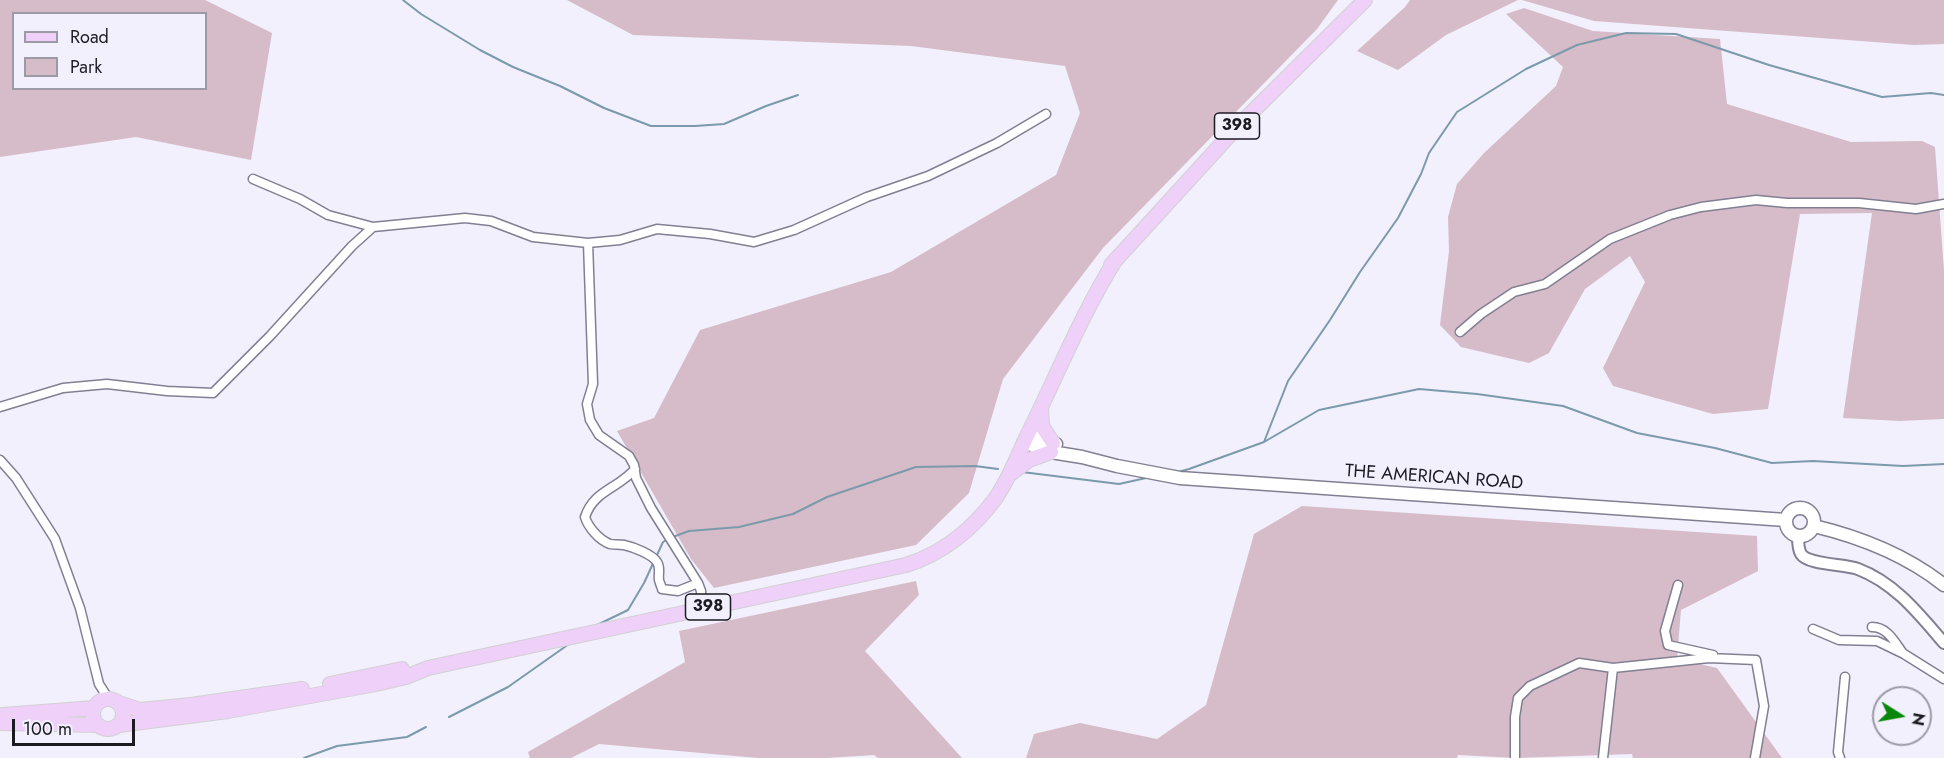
<!DOCTYPE html>
<style>
body{margin:0}
#map{position:relative;width:1944px;height:758px;overflow:hidden;background:#f1f0fc;font-family:Jost,sans-serif}
canvas{display:block}
.legend{position:absolute;left:12px;top:12px;width:195px;height:78px;box-sizing:border-box;background:#f1f0fc;border:2px solid #9c9ba5;margin:0;padding:8px 10px;list-style:none;font-size:18px;color:#1c1b22}
.legend li{display:flex;align-items:center;gap:12px;height:30px}
.legend b{width:30px;border:2px solid #9c9ba5}
.north{position:absolute;left:1872px;top:686px;width:60px;height:60px;box-sizing:border-box;background:#f1f0fc;border:2px solid #9c9ba5;border-radius:50%;rotate:101deg;font-size:16px;font-weight:700;line-height:24px;text-align:center;color:#1c1b22}
.north::after{content:'';display:block;margin:auto;width:21px;height:27px;background:#09870b;clip-path:polygon(50% 0,100% 100%,50% 72%,0 100%)}
.scale{position:absolute;left:12px;top:719px;width:123px;height:27px;box-sizing:border-box;border:3px solid #1c1b22;border-top:0;padding-left:8px;font-size:18px;line-height:21px;white-space:nowrap;color:#1c1b22;-webkit-text-stroke:4px #f1f0fc;paint-order:stroke}
</style>
<div id="map">
<canvas width="1944" height="758"></canvas>
<ul class="legend">
<li><b style="height:8px;background:#efd0f8"></b>Road</li>
<li><b style="height:16px;background:#d6bcc8"></b>Park</li>
</ul>
<div class="north">N</div>
<div class="scale">100 m</div>
</div>
<script>
const ctx = document.querySelector('canvas').getContext('2d');
ctx.lineJoin = 'round';
function fillPath(path, color) { ctx.fillStyle = color; ctx.fill(path, 'evenodd'); }
function stroke(path, color, width, dash) { ctx.strokeStyle = color; ctx.lineWidth = width; ctx.lineCap = dash ? 'butt' : 'round'; ctx.setLineDash(dash || []); ctx.stroke(path); }
function label(font, color, halo, rows, align = 'center') {
  ctx.font = font + ' Jost,sans-serif'; ctx.lineWidth = 4.5; ctx.setLineDash([]); ctx.textBaseline = 'middle'; ctx.strokeStyle = halo; ctx.fillStyle = color; for (const [text, x, y, turn = 0] of rows) {
    ctx.save(); ctx.translate(x, y); ctx.rotate((+turn || 0) * Math.PI / 180); ctx.textAlign = isNaN(turn) ? turn : align; if (halo) ctx.strokeText(text, 0, 0); ctx.fillText(text, 0, 0); ctx.restore();
  }
}
fillPath(new Path2D(`
 M0 0H205L272 33 251 160 136 137 0 157ZM14 14H206V88H14Z
 M567 0H1338L1317 29 1103 248 1003 379 969 493 916 545 714 588 691 559 617 431 654 418 700 330 891 272 1056 175 1080 113 1065 66 911 46 633 35Z
 M1410 0H1518L1446 35 1398 70 1357 51 1405 7Z
 M1522 0H1944V44L1914 45 1594 21Z
 M1524 8 1593 31 1720 39 1727 104 1851 142 1922 141 1935 147 1944 271V419L1900 421 1843 418 1872 213 1800 214 1768 409 1713 414 1613 386 1603 368 1645 282 1630 256 1585 289 1549 353 1529 363 1461 347 1440 325 1449 251 1448 217 1457 184 1484 153 1556 86 1563 67 1506 14Z
 M1302 506 1757 536 1758 571 1681 610 1677 659 1717 668 1782 758H1633L1632 754 1516 758 1458 755 1457 758H1026L1034 734 1080 723 1157 739 1206 705 1254 534Z
 M916 581 919 595 865 651 962 758H878L874 755 826 758H758L599 744 571 758H530L528 752 685 662 679 631Z`), '#d6bcc8');
stroke(new Path2D(`
 M403 0 421 14 480 50 513 67 560 86 604 108 651 126H695L724 124 766 106 798 95
 M1264 442 1288 381 1330 320 1360 272 1398 218 1421 174 1429 153 1457 112 1526 69 1577 45 1626 33 1676 34 1769 65 1882 97 1931 93 1944 95
 M1022 472 1119 484 1146 478
 M1178 472 1189 469 1264 442 1319 410 1419 389 1477 394 1563 406 1637 433 1715 448 1772 463 1813 461 1903 466 1944 464
 M595 626 628 610 644 583 663 542 670 538 689 531 739 527 793 514 827 497 916 467 975 466 998 469
 M449 717 508 687 569 644
 M304 758 337 746 407 737 426 727`), '#7b9aab', 2);
const minor = new Path2D(`
 M253 179 300 199 328 215 373 227
 M588 243 593 384 587 404 590 420 599 435 629 456 634 465 636 478 651 508 698 583 701 591 702 609
 M1460 332 1481 314 1514 292 1545 284 1610 239 1670 215 1701 207 1756 200 1787 203H1859L1916 209 1944 204
 M0 407 63 388 107 384 167 391 213 393 270 336 352 246 373 227 465 218 491 221 533 237 588 243 620 240 657 229 710 234 754 242 794 230 867 197 928 176 997 143 1046 114
 M0 460 16 478 55 539 80 608 99 684 108 698
 M635 469C618 489 594 490 585 517 588 527 599 540 610 544 614 545 619 544 624 545 633 547 652 554 657 562 661 568 658 574 659 580 659 581 662 588 662 589L678 591 698 583
 M1678 585 1665 631 1668 645 1713 655
 M1872 627C1887 627 1894 641 1902 652
 M1813 629 1839 640 1877 641 1904 654 1944 679
 M1515 758V717L1518 698 1530 686 1579 663 1613 668 1709 658 1756 660 1764 706 1755 758
 M1603 758 1613 668
 M1840 758 1838 752 1845 677`);
const tertiary = new Path2D(`
 M1798 536C1798 542 1798 549 1801 554 1808 565 1845 564 1858 569 1895 583 1919 614 1944 643`);
const secondary = new Path2D(`
 M1028 434 1056 444
 M1024 442 1051 452 1082 457 1117 466 1180 478 1786 520
 M1786 522a14 14 0 1 1 28 0a14 14 0 1 1-28 0Z
 M1814 526C1860 537 1906 555 1944 585`);
const primary = new Path2D(`
 M1111 265 1238 126 1365 0
 M1041 409 1042 426 1053 443
 M1012 473 1029 460 1051 452
 M330 684 402 669
 M93 714a15 15 0 1 1 30 0a15 15 0 1 1-30 0Z
 M119 703 140 710 191 705 302 689
 M3 715 94 708
 M0 723 97 725
 M119 725 228 711 376 684 406 677 428 668 906 565C942 554 973 529 995 499 1008 481 1017 457 1026 438 1056 378 1081 315 1116 259`);
stroke(minor, '#817f91', 11);
stroke(tertiary, '#817f91', 14);
stroke(secondary, '#817f91', 15);
stroke(primary, '#d2d1d3', 16);
stroke(minor, '#fff', 8);
stroke(tertiary, '#fff', 10);
stroke(secondary, '#fff', 12);
stroke(primary, '#efd0f8', 14);
for (const [x, y, w] of [
 [1237,126,45],
 [708,607,45]
]) { const box = new Path2D(); box.roundRect(x - w / 2, y - 13, w, 26, 4.5); ctx.fillStyle = '#f1f0fc'; ctx.fill(box); stroke(box, '#1c1b22', 1.5); }
label('bold 16px', '#1c1b22', null, [
 ["398",1237,126],
 ["398",708,607]
]);
label('18px', '#1c1b22', '#f1f0fc', [
 ["THE AMERICAN ROAD",1434,478,4]
]);
</script>
